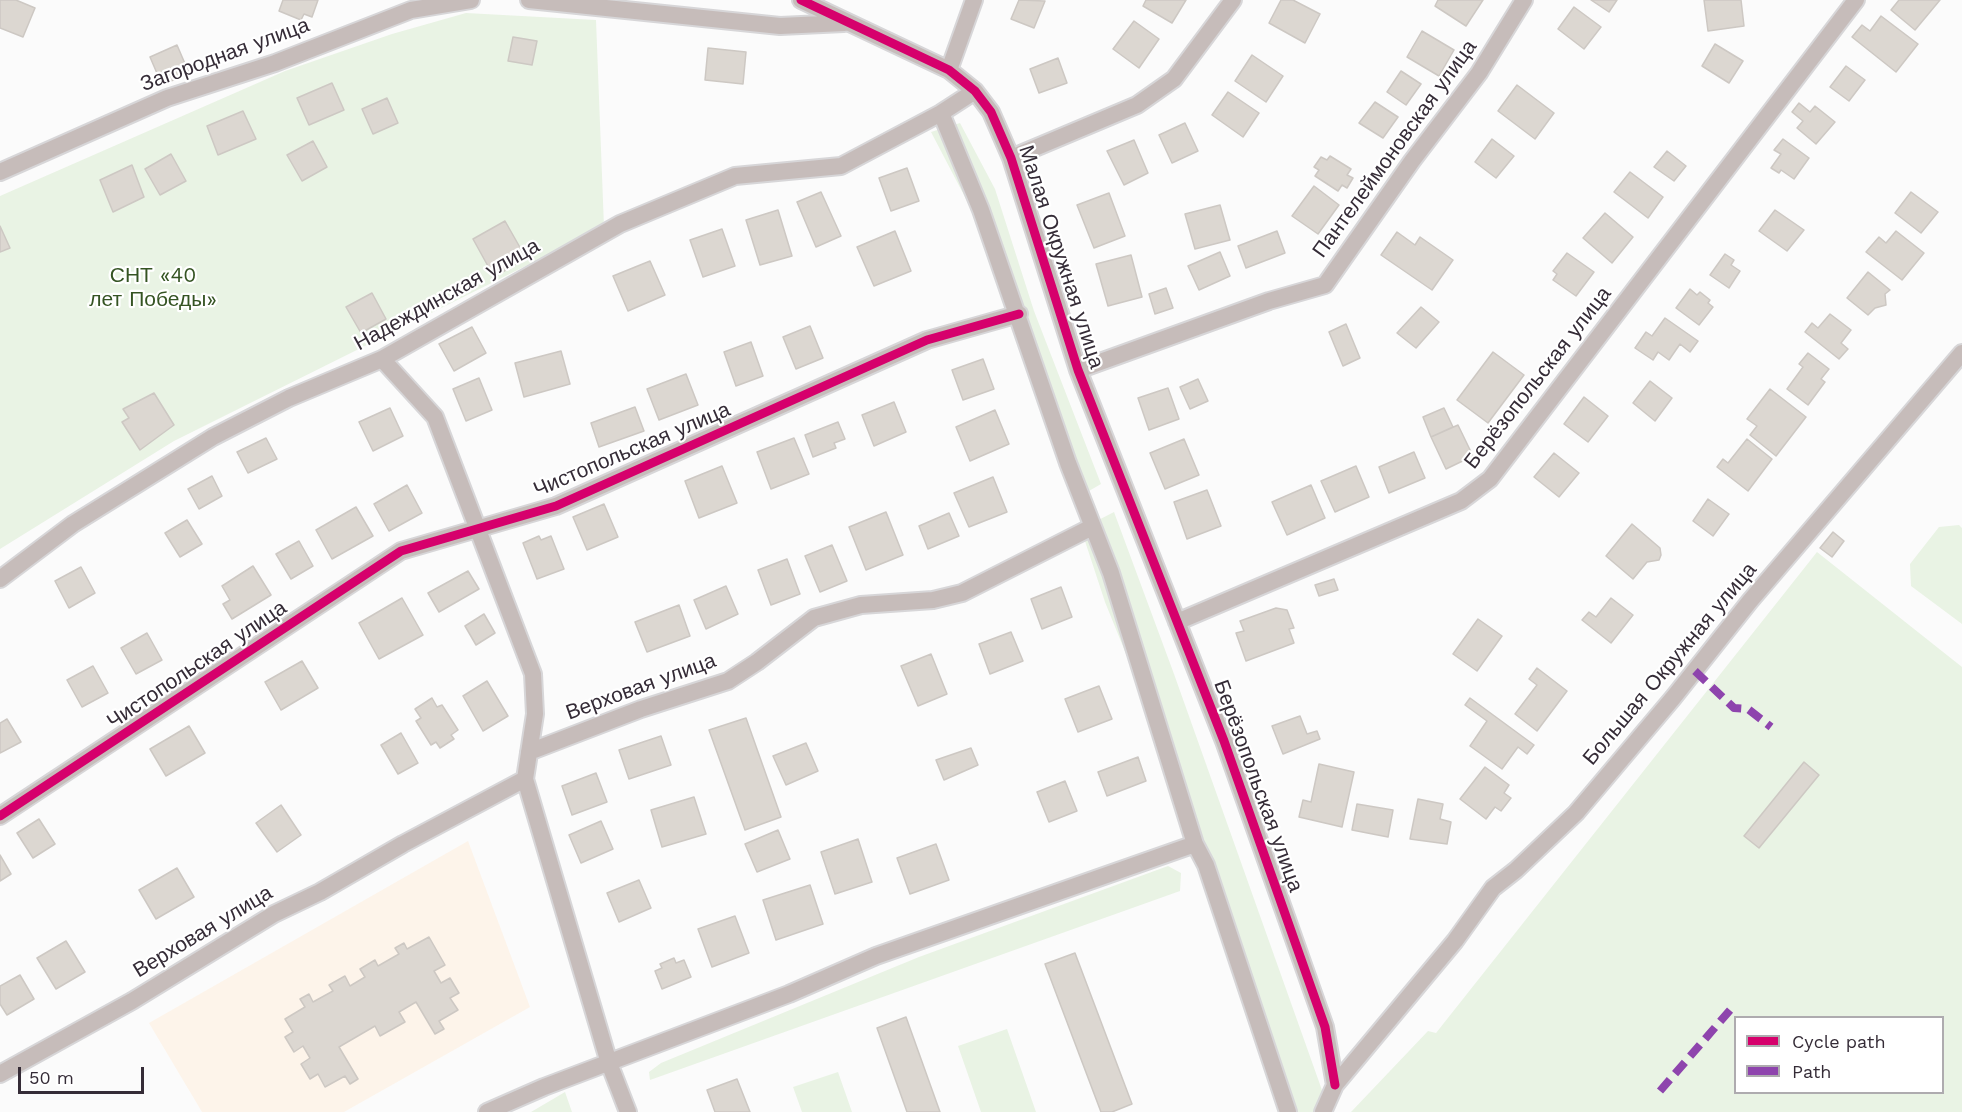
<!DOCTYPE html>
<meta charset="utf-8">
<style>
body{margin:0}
#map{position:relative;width:1962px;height:1112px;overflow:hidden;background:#fbfbfb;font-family:"Work Sans",sans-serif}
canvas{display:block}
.legend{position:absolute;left:1734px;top:1016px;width:210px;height:78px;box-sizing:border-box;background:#fff;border:2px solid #aeabaf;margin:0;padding:8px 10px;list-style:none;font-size:18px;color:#352c37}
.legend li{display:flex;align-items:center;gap:12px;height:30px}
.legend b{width:30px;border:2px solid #aeabaf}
.scale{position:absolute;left:18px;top:1067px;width:126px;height:27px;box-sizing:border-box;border:3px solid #352c37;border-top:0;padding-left:8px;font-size:18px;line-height:21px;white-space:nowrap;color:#352c37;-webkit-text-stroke:4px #fff;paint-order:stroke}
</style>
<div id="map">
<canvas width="1962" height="1112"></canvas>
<ul class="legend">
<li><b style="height:8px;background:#d6006c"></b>Cycle path</li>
<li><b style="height:8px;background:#8e44ad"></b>Path</li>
</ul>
<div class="scale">50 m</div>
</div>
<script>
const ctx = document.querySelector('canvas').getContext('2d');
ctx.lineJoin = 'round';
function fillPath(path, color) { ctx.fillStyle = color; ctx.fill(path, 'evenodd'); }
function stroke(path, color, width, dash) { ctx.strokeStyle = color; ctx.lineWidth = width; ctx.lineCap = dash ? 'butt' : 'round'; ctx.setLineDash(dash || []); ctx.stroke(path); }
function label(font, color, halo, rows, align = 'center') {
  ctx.font = font + ' "Work Sans",sans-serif'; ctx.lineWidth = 4.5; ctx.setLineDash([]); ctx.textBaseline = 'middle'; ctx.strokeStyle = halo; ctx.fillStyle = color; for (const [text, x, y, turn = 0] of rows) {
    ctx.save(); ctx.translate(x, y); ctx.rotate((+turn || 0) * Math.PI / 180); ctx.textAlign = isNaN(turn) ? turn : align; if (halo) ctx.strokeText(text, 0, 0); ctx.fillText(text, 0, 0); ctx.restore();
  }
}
fillPath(new Path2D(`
 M468 841 530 1007 344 1112H202L149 1023Z`), '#fdf4ea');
fillPath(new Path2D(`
 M466 13 596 20 604 227 174 441 0 549V196L285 71 392 34Z
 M960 123 995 189 1034 311 1101 484 1075 499 1061 470 978 222 931 132Z
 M1114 512 1174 674 1323 1093 1313 1112H1296L1204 847 1105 602 1081 529Z
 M1959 525 1962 528V624L1911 586 1910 564 1939 527Z
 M1817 552 1962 667V1112H1351L1428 1031 1436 1033ZM1736 1018H1942V1092H1736Z
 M1168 866 1181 873 1180 891 650 1080 649 1072 661 1063 919 957Z
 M1007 1029 1036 1112H981L958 1046Z
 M838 1072 852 1112H802L793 1087Z
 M565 1092 572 1112H531Z`), '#e9f3e4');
const building = new Path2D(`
 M0 0H16L35 8 23 37 0 28Z
 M283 0H318L312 17 304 14 301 20 279 11Z
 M1019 0 1045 1 1034 28 1011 19Z
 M1146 0H1186L1172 23 1143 6Z
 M1281 0H1293L1320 14 1305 43 1269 23Z
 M1438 0H1483L1466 26 1435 6Z
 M1591 0H1617L1609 12Z
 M1704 0H1741L1744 26 1708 31Z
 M1899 0H1940L1915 30 1891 10Z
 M1574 7 1601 27 1584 49 1558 29Z
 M1881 16 1918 44 1896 72 1852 37 1862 25 1870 31Z
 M1134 21 1159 39 1139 68 1113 49Z
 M1422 31 1454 50 1439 76 1407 57Z
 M513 37 537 41 532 65 508 61Z
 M1715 44 1743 61 1729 83 1702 66Z
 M177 45 189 73 162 85 150 57Z
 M708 48 746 52 743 84 705 80Z
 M1252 55 1283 76 1266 102 1235 81Z
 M1058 58 1067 83 1039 93 1030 69Z
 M1846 66 1865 80 1849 101 1830 87Z
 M1401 71 1421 84 1406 105 1387 92Z
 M332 83 344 110 309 125 297 98Z
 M1517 85 1554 113 1535 139 1498 111Z
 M1228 92 1259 113 1243 137 1212 115Z
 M387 98 398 123 373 134 362 109Z
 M1375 102 1398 117 1383 138 1359 123Z
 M1799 103 1810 112 1815 106 1835 122 1816 144 1797 128 1803 121 1792 112Z
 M243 111 256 139 218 155 207 126Z
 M1185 123 1198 151 1172 163 1159 135Z
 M1492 139 1514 156 1496 178 1475 162Z
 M1783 139 1809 158 1794 179 1781 170 1779 173 1771 168 1781 154 1774 150Z
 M1134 140 1148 173 1124 185 1107 151Z
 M313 141 327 167 302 181 287 155Z
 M1667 151 1686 166 1674 181 1654 167Z
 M171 154 186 181 160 195 145 169Z
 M1330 156 1351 169 1347 175 1353 178 1347 188 1342 185 1338 191 1315 176 1319 170 1314 167 1321 157 1327 160Z
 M132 165 144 197 113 212 100 180Z
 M907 168 919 201 891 211 879 178Z
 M1630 172 1663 197 1648 218 1614 192Z
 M1314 186 1339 205 1318 234 1292 216Z
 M821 192 841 236 816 247 797 202Z
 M1911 192 1938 212 1921 233 1895 213Z
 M1109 193 1125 236 1094 248 1077 205Z
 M1220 205 1230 240 1195 249 1185 214Z
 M778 210 792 256 760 265 746 220Z
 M1775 210 1804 230 1787 251 1759 231Z
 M1605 213 1633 237 1612 263 1583 238Z
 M505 221 526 258 494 277 473 239Z
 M0 226 10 248 0 252Z
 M722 229 735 266 703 277 690 240Z
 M895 231 911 271 874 286 857 247Z
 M1277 231 1285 253 1246 268 1238 246Z
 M1896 231 1924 253 1902 280 1866 252 1879 237 1886 243Z
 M1397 232 1415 245 1420 237 1453 260 1432 290 1381 255Z
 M1220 252 1230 276 1199 290 1188 266Z
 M1567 253 1594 272 1576 296 1553 280 1557 274 1553 271Z
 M1725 254 1734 260 1731 265 1740 271 1729 288 1710 275Z
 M1131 255 1142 297 1108 306 1096 264Z
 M650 261 665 295 628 311 613 276Z
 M1868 272 1890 290 1885 294 1886 305 1875 308 1868 315 1847 298Z
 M1166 288 1173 308 1155 314 1149 294Z
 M1690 289 1697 295 1700 292 1710 300 1708 303 1713 307 1699 325 1676 308Z
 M372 293 386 319 361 333 346 307Z
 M1421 307 1439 322 1416 348 1397 333Z
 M1830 314 1851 330 1841 343 1848 349 1839 359 1805 332 1812 323 1818 328Z
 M1665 318 1698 341 1690 352 1680 344 1669 360 1658 352 1653 360 1635 348 1646 332 1652 336Z
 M1346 324 1360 358 1343 366 1329 332Z
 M810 326 823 358 796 369 783 337Z
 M472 327 486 353 454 371 439 344Z
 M751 342 763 376 736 386 724 352Z
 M561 351 570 384 524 397 515 363Z
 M1493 352 1524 375 1488 423 1457 400Z
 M1808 353 1829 369 1821 379 1825 382 1808 405 1787 389 1803 367 1799 364Z
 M983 359 994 389 963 400 952 370Z
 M686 374 698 405 659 420 647 389Z
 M479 378 492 410 466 421 453 389Z
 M1198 379 1208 401 1190 409 1180 387Z
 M1650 381 1672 398 1655 421 1633 403Z
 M1168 388 1179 419 1149 430 1138 398Z
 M1770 389 1806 417 1776 456 1750 435 1757 426 1747 419Z
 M154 393 174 425 140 450 122 422 129 418 123 409Z
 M1584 397 1608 416 1588 442 1564 424Z
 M894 402 906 432 874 446 862 415Z
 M635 407 644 431 599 447 591 423Z
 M390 408 403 436 373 451 359 422Z
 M1444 408 1453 427 1431 437 1423 417Z
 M995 410 1009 444 970 461 956 427Z
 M838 422 845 439 834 443 836 448 813 457 805 435Z
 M1458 425 1473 456 1446 469 1431 437Z
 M266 438 277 459 248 473 237 452Z
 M794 438 809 474 771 489 757 452Z
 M1184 439 1199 475 1165 489 1150 453Z
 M1747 439 1772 459 1748 491 1717 467 1723 459 1728 463Z
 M1414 452 1425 478 1389 493 1379 467Z
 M1554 453 1579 473 1559 497 1534 477Z
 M722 466 737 503 699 518 685 481Z
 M1356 466 1369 497 1335 512 1321 481Z
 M212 476 222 496 199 509 188 489Z
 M993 477 1007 512 969 527 954 493Z
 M407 485 422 513 389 531 374 504Z
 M1311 485 1325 518 1287 535 1272 502Z
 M1207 490 1221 526 1187 539 1174 502Z
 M1708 499 1729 514 1713 536 1693 521Z
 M604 504 618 537 587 550 573 517Z
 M356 507 373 536 332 559 316 530Z
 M886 512 903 555 866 570 849 527Z
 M949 513 959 536 928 549 919 526Z
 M187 520 202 544 180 557 165 533Z
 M1632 524 1660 548 1661 555 1659 560 1647 562 1633 579 1606 556Z
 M1833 532 1844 541 1832 557 1820 548Z
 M539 536 541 540 551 536 564 569 537 579 523 543Z
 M299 541 313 566 291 579 276 554Z
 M832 545 847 581 820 592 805 556Z
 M787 559 800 594 771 605 758 570Z
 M253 566 271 595 232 619 223 604 230 600 222 586Z
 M81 567 95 593 69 608 55 581Z
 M468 571 479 589 439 612 428 593Z
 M1334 579 1338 590 1319 596 1315 585Z
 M726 586 738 614 706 629 694 600Z
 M1061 587 1072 617 1042 629 1031 599Z
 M402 598 423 635 379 659 359 623Z
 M1611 598 1633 615 1611 643 1582 620 1589 612 1596 617Z
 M679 605 690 636 647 652 635 622Z
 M1276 608 1287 610 1294 628 1289 629 1294 643 1246 661 1236 633 1244 631 1240 621Z
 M484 614 495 633 476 645 465 626Z
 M1478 619 1502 636 1477 671 1453 654Z
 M1011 632 1023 661 990 674 979 644Z
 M147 633 162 660 136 674 121 648Z
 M931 654 947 694 918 706 901 666Z
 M302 661 318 688 281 710 265 682Z
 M93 666 108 693 82 707 67 680Z
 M1537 668 1567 691 1537 731 1515 714 1537 685 1529 679Z
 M487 681 508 716 483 731 463 696Z
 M1099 686 1112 719 1078 732 1065 699Z
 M432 698 437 707 442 705 458 730 451 735 454 739 440 748 436 742 431 745 416 721 421 718 415 709Z
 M1470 698 1534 745 1527 754 1518 747 1502 769 1470 746 1487 721 1465 705Z
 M1300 716 1307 734 1317 731 1320 739 1283 754 1272 726Z
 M746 718 781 817 745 830 709 730Z
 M7 719 21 742 0 753V723Z
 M189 726 205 753 166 776 150 749Z
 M401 733 418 763 398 774 381 745Z
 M661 736 671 765 629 779 619 750Z
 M806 743 818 771 786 785 773 756Z
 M971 748 978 765 944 780 936 760Z
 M1138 757 1146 781 1107 796 1098 772Z
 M1804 762 1819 775 1759 848 1744 836Z
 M1319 764 1354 772 1342 827 1299 817 1303 800 1311 802Z
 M1485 767 1509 785 1504 793 1511 798 1501 811 1495 807 1486 819 1460 799Z
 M596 773 607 802 572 815 562 786Z
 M1065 781 1077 811 1049 822 1037 792Z
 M694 797 706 834 662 847 651 810Z
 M1418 799 1443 804 1440 819 1451 822 1447 844 1410 839Z
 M1357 804 1393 810 1388 837 1352 830Z
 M281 805 301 835 277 852 256 823Z
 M39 819 55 844 33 858 17 833Z
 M601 821 613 849 581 863 569 835Z
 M778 830 790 859 757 872 745 844Z
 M858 839 872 882 835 894 821 852Z
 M936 844 949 880 910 894 897 858Z
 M0 855 11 874 0 881Z
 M177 868 194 897 156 919 139 890Z
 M639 880 651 908 619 922 607 893Z
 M810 885 823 924 776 940 763 900Z
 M735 916 749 953 712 967 698 929Z
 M429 937 445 965 434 971 441 983 450 978 459 993 450 998 458 1010 439 1021 444 1029 435 1034 416 1002 399 1012 405 1022 380 1036 375 1026 339 1047 358 1079 350 1084 345 1076 325 1087 318 1074 310 1079 301 1064 310 1058 303 1046 294 1052 285 1037 293 1032 285 1019 305 1007 300 999 309 994 313 1002 333 991 329 985 345 976 350 986 365 977 360 969 375 960 378 966 399 954 395 948 404 943 407 949Z
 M66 941 85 972 56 989 37 958Z
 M1075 953 1132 1104 1112 1112H1101L1045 964Z
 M674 958 676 963 684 960 691 977 662 989 655 971 662 968 660 964Z
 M20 975 34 999 7 1015 0 1004V986Z
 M906 1017 940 1112H907L877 1028Z
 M737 1079 750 1112H715L707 1090Z`);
fillPath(building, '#dcd7d1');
stroke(building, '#cdc8c3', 1.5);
const minor = new Path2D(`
 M529 0 780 26 844 23
 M801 0 949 70 975 91 991 112 1011 158 1078 370 1224 741 1325 1027 1335 1085
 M949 70 974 0
 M941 113 981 210 1068 463 1111 573 1195 844 1206 865 1288 1112
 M1011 158 1137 105 1174 79 1233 0
 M0 172 167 98 275 63 411 10 471 0
 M382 359 435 417 533 674 535 714 525 779 609 1063 628 1112
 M1078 370 1269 301 1325 285 1412 161 1479 73 1524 0
 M0 579 73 524 213 437 289 398 382 359 620 224 735 176 841 166 941 113 975 91
 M1177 622 1461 501 1490 479 1856 0
 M529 752 641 709 728 681 757 662 814 618 861 605 933 600 962 593 1092 527
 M0 816 401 551 556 506 927 340 1019 314
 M0 1074 132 1001 274 914 320 892 403 844 525 779
 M487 1112 544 1087 789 994 876 956 1195 844
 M1323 1112 1335 1085 1455 941 1493 888 1516 870 1576 813 1673 698 1750 601 1962 353`);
stroke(minor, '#d7d6d8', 20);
stroke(minor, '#c6bcba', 16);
stroke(new Path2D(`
 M1695 671 1734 708 1748 709 1771 727
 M1660 1091 1731 1009`), '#8e44ad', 8, [15, 8]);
stroke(new Path2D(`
 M801 0 949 70 975 91 991 112 1011 158 1078 370 1224 741 1325 1027 1335 1085
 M0 816 401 551 556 506 927 340 1019 314`), '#d6006c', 9);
label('21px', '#352c37', '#fff', [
 ["Загородная улица",225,55,-20],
 ["Пантелеймоновская улица",1395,149,-54],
 ["Малая Окружная улица",1061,257,72],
 ["Надеждинская улица",447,295,-29],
 ["Берёзопольская улица",1538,378,-52],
 ["Чистопольская улица",632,450,-23],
 ["Большая Окружная улица",1670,664,-50],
 ["Чистопольская улица",197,665,-34],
 ["Верховая улица",641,687,-20],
 ["Берёзопольская улица",1258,786,70],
 ["Верховая улица",203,932,-31]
]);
label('21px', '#355423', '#fff', [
 ["СНТ «40",153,276],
 ["лет Победы»",153,300]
]);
</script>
